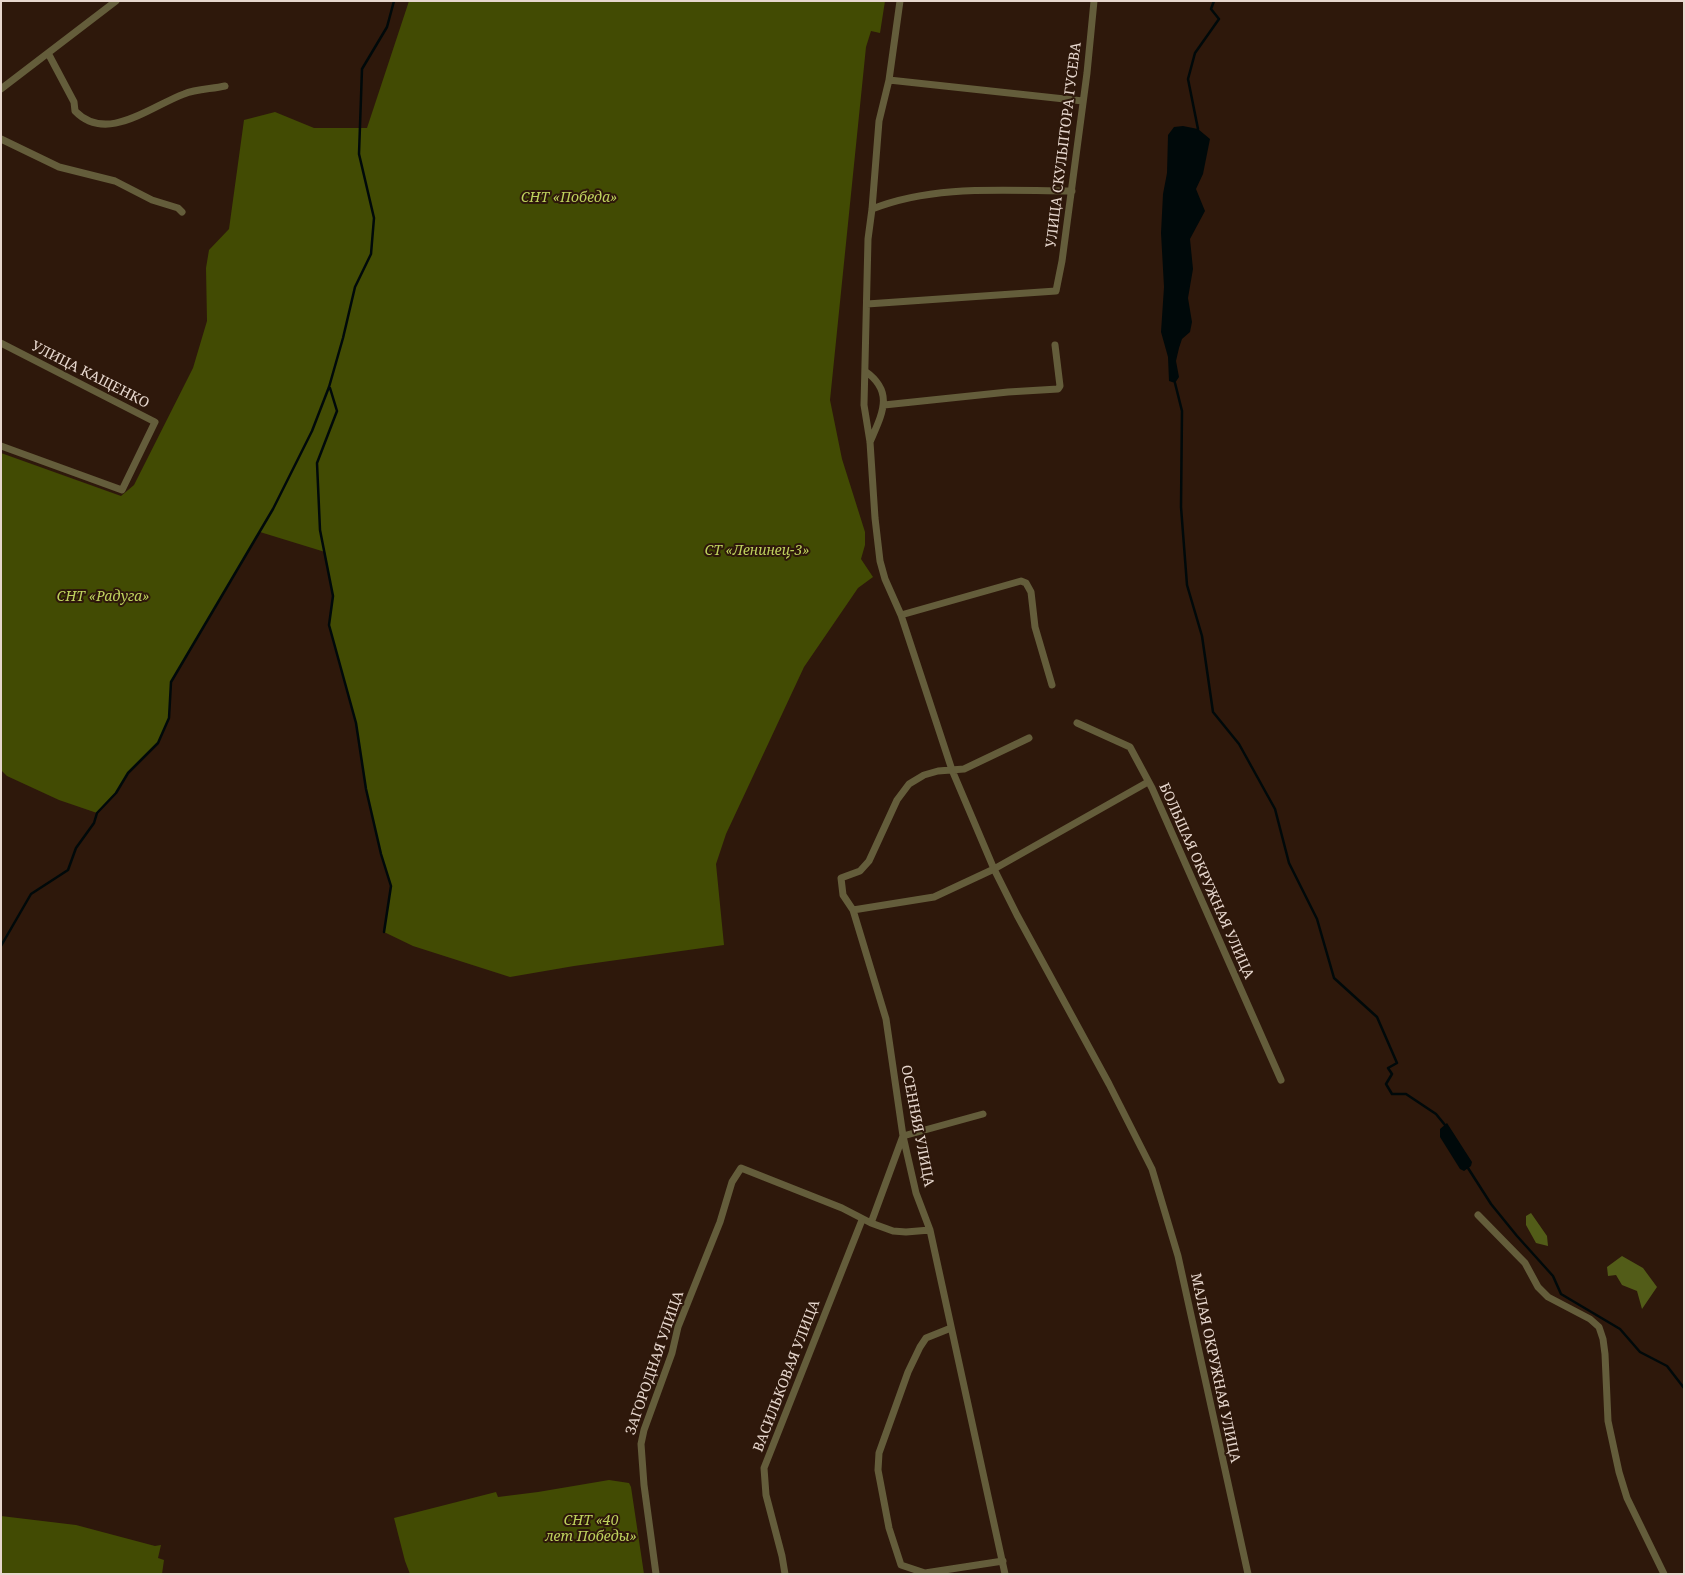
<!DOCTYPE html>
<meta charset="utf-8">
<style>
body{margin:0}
#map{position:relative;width:1685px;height:1575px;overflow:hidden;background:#2e180b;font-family:"Noto Serif",serif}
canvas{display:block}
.frame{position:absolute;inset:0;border:2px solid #e7d7ce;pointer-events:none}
</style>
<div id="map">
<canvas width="1685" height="1575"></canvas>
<div class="frame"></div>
</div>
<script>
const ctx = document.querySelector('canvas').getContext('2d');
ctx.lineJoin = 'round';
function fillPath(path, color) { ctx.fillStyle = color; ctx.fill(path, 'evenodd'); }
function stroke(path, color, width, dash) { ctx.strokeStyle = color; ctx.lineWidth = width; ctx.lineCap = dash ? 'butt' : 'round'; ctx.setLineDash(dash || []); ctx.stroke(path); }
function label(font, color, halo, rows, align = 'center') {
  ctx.font = font + ' "Noto Serif",serif'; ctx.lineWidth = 4; ctx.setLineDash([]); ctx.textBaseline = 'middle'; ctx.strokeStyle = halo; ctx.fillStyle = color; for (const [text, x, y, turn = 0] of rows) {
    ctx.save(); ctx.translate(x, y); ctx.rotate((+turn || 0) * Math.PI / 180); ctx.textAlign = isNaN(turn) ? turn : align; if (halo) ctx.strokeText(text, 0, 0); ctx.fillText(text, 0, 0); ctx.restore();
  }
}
fillPath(new Path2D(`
 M409 1H885L880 33 871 31 866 47 830 400 842 459 865 532V545L861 559 873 577 858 588 804 667 726 834 716 864 724 945 574 966 510 977 413 946 384 932 391 886 381 854 366 789 356 723 329 625 333 596 325 552 260 532 171 682 169 718 158 743 128 773 116 793 97 813 59 800 7 776 1 770V453L121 496 134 485 193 368 207 321 206 268 209 250 229 229 244 120 275 112 314 128H367Z
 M609 1480 629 1483 631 1487 644 1574H410L405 1561 394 1518 496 1492 498 1497 538 1492Z
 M1 1516 76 1525 155 1546 161 1545 158 1558 164 1560 162 1574H1Z`), '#424b03');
fillPath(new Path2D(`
 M1531 1213 1547 1236 1548 1246 1536 1243 1526 1225V1216Z
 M1622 1256 1643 1268 1657 1287 1642 1309 1637 1291 1622 1285 1616 1275 1608 1276 1607 1267Z`), '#525c18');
fillPath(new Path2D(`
 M1183 126 1198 129 1210 139 1203 174 1196 189 1205 211 1190 239 1193 269 1188 298 1192 322 1190 332 1182 339 1179 348 1176 361 1179 377 1175 383 1169 381 1168 357 1161 332 1164 287 1161 233 1163 194 1167 173 1168 135 1174 127Z
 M1447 1123 1472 1162 1471 1166 1464 1171 1460 1169 1440 1137V1129Z`), '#00090a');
stroke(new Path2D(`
 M1198 129 1188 79 1195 53 1219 19 1211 9 1214 1
 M1175 383 1182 411 1181 507 1187 585 1202 636 1213 712 1239 744 1275 809 1289 863 1317 919 1334 978 1377 1017 1397 1063 1388 1068 1392 1074 1386 1084 1392 1094H1406L1436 1114 1445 1125
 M330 388 337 411 317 463 320 530 333 596 329 625 356 723 366 789 381 854 391 886 384 932
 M1 946 31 894 68 870 76 848 94 823 97 813 116 793 128 773 158 743 169 718 171 682 273 509 312 431 329 387 343 338 355 287 371 254 374 218 359 154 362 69 387 27 394 1
 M1468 1168 1491 1204 1517 1236 1553 1276 1561 1294 1620 1329 1640 1352 1667 1366 1684 1388`), '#00090a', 2.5);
stroke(new Path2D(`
 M900 1 889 80 879 121 872 209 868 239 864 405 870 442 875 518 880 561 885 579 901 615 952 770 994 869 1017 915 1109 1084 1152 1169 1178 1256 1248 1574
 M48 53 74 102 75 111C107 144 151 106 184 94 196 89 212 89 225 86
 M889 80 1083 101
 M1 89 116 1
 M1 139 59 167 115 181 152 200 178 208 182 212
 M872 209C935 184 1006 191 1072 191
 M867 304 1056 291 1062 261 1087 73 1094 1
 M1 343 155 422 122 490 1 446
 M865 371C895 392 882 414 870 442
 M884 405 1008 392 1058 389 1060 386 1055 345
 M901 615 1021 581 1026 583 1031 592 1035 627 1052 685
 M1077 723 1130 747 1152 788 1281 1080
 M853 910 934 897 994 869 1148 782
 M1478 1215 1525 1263 1538 1287 1548 1297 1590 1319 1599 1327 1603 1339 1605 1354 1608 1421 1619 1472 1627 1498 1664 1574
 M871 1223 903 1136 983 1114
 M951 1328 926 1338 920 1347 908 1372 879 1453 878 1470 889 1528 901 1565 925 1573 1003 1561
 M656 1574 644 1485 641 1444 644 1430 672 1353 678 1327 720 1222 732 1182 741 1168 842 1208 871 1223 893 1231 906 1232 930 1230
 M785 1574 782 1556 766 1495 764 1468 862 1220
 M1005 1574 930 1230 916 1193 903 1136 886 1019 853 910 843 895 841 878 860 871 869 861 897 800 909 784 924 775 938 771 964 769 1029 738`), '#645d3b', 7);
label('14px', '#e7d7ce', '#2e180b', [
 ["УЛИЦА СКУЛЬПТОРА ГУСЕВА",1064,145,-83],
 ["УЛИЦА КАЩЕНКО",90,375,27],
 ["БОЛЬШАЯ ОКРУЖНАЯ УЛИЦА",1206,881,66],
 ["ОСЕННЯЯ УЛИЦА",917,1126,79],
 ["ЗАГОРОДНАЯ УЛИЦА",655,1363,-71],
 ["МАЛАЯ ОКРУЖНАЯ УЛИЦА",1215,1368,78],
 ["ВАСИЛЬКОВАЯ УЛИЦА",787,1376,-69]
]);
label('italic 14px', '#bed15d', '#2e180b', [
 ["СНТ «Победа»",569,198],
 ["СТ «Ленинец-3»",757,551],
 ["СНТ «Радуга»",103,597],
 ["СНТ «40",591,1521],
 ["лет Победы»",591,1537]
]);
</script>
